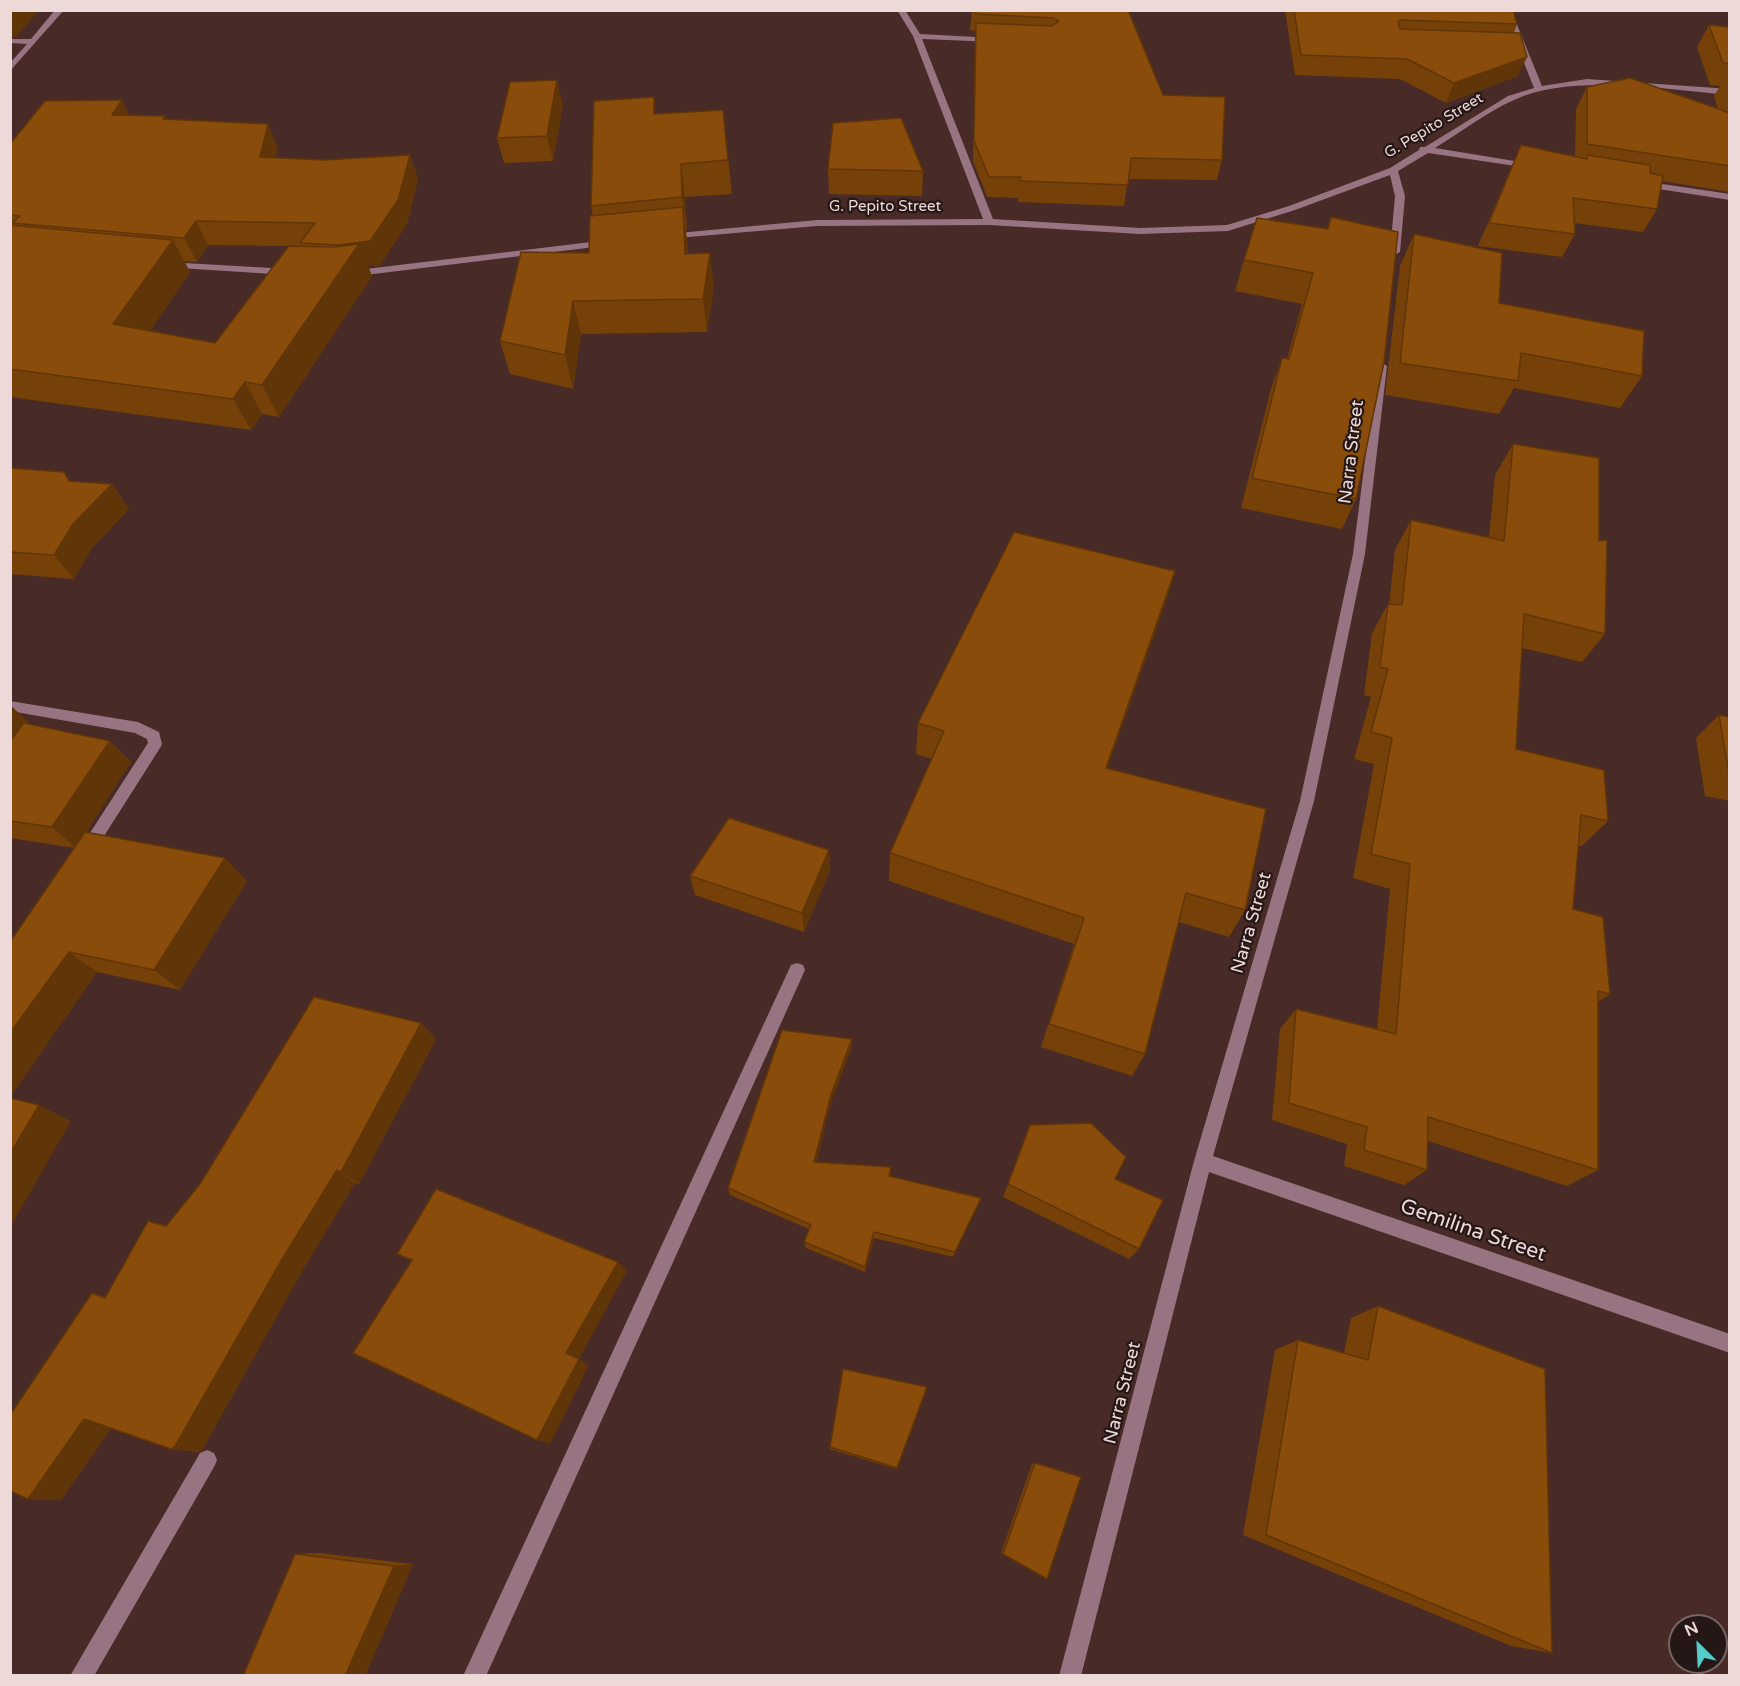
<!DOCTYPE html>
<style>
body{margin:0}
#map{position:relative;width:1740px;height:1686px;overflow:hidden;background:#482a27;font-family:"Varela Round",sans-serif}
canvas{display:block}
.frame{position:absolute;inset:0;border:12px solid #edd9d7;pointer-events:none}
.north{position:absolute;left:1668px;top:1614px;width:60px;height:60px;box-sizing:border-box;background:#251716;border:2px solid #756563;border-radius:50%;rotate:336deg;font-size:16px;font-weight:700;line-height:24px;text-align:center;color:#edd9d7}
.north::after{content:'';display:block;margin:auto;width:21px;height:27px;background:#53cdca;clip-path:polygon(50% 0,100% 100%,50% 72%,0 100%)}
</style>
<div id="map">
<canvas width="1740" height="1686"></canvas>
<div class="frame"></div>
<div class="north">N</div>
</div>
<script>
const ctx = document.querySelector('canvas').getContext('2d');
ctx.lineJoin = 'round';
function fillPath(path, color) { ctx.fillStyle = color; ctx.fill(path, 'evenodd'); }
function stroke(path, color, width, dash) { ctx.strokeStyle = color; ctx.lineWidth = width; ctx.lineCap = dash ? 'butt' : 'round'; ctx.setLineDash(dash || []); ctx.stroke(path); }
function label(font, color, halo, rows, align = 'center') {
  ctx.font = font + ' "Varela Round",sans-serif'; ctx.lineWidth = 4.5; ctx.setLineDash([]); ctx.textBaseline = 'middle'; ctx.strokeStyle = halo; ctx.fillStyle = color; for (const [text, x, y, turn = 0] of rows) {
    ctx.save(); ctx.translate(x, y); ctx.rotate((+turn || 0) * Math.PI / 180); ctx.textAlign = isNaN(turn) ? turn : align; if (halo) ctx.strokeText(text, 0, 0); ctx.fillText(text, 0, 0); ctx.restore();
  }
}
fillPath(new Path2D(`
 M55 10H64L10 71V63L27 44 10 43V39H31Z
 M897 10H905L920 34 995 38 999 40 995 42 922 39 993 219 1140 228 1227 225 1289 206 1390 168 1419 150 1420 147H1425L1508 96 1534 88 1503 10H1511L1542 86 1587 79 1730 89V95C1666 90 1572 73 1514 100 1487 112 1461 132 1435 148L1533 164 1536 165V169L1428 153 1398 171 1405 196 1400 252 1395 255 1390 252 1395 196 1390 175 1295 210 1228 231 1140 234 989 225 817 226 665 239 663 237 668 234 817 220 983 219 913 36Z
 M1642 181 1730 194V200L1639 186V182Z
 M608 240 611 241V245L349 277 344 274 349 271Z
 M167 262 289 269 294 272 289 275 163 267V263Z
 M1382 363 1387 366 1365 554 1314 801 1213 1156 1730 1334V1353L1209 1172 1081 1676H1059L1194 1161 1300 801 1353 554 1377 366Z
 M10 701 138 722 159 732 162 744 160 748 92 855 87 856 82 855 79 850 148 743 147 739 135 733 10 711Z
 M797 963 803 965 805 970 486 1676H463L791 965Z
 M207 1450 214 1453 217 1460 214 1467 94 1676H70L200 1453Z`), '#987482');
fillPath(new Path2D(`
 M972 10H1128L1163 95 1222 160 1217 180 1128 179 1124 206 1018 202V198L987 197 973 161 975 34V31L970 30Z
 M1285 10H1513L1517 24 1514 33 1518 76 1446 103 1400 79 1295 75Z
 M1709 25 1730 27V192L1662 181 1657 209 1643 232 1574 223 1575 234 1562 257 1478 246 1511 168 1521 145 1575 157 1576 109 1587 87 1718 109 1714 96 1720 86 1710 85 1697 47Z
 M563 105 553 161 504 163 497 138Z
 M723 110 732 194 685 197 687 230H686L688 254 714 287 707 332 581 334 573 389 510 374 500 341 589 253 593 216 591 206 656 114Z
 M130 116 167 120 278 148 275 158 324 160 410 155 418 179 407 224 380 265 368 266 372 276 279 417 262 414 251 430 10 397V144ZM208 245 288 246 215 343 150 331 190 272 184 261 197 262Z
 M828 169 923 171 922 196 829 194Z
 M1331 217 1356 499 1342 529 1241 508 1271 389 1282 358 1287 359 1302 304 1235 291 1244 260 1327 229Z
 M1414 234 1499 303 1642 376 1620 408 1514 388 1499 414 1385 395 1400 266Z
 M1513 444 1599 541 1605 634 1582 662 1522 648 1516 749 1608 821 1582 846H1578L1573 909 1610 994 1598 1002V1170L1567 1186 1428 1141 1427 1170 1404 1185 1344 1166 1347 1144 1272 1120 1280 1029 1296 1009 1377 1029 1390 889 1353 878 1374 764 1354 759 1371 697 1364 695 1372 633 1388 604H1389L1395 550 1411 520 1489 537 1495 475Z
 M10 468 71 482 112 484 129 509 92 548 74 579 10 574Z
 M1175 571 1165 604 1107 768 1245 910 1229 937 1179 922 1145 1054 1132 1076 1041 1047 1074 944 889 881 890 853 932 759 916 754 918 723Z
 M10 705 27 721 26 724 110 741 131 762 86 832 247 881 180 990 97 972 10 1097V942L75 848 10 838Z
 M1719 715 1730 717V801L1705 796 1696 738Z
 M829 850 830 870 804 932 695 895 690 876Z
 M421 1023 436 1039 359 1184 355 1183 302 1271 202 1450 198 1452 171 1449 111 1428 61 1500 28 1499 92 1293 105 1297 166 1226Z
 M852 1047 831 1102 816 1162 891 1174 890 1176 981 1198 979 1204 953 1257 874 1238 865 1272 806 1248 804 1242 809 1229 730 1195 728 1188Z
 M1030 1125 1115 1179 1139 1249 1129 1259 1003 1197Z
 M1378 1306 1552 1653 1511 1646 1243 1535 1275 1350 1298 1340 1344 1353 1351 1318Z
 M927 1387 896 1469 830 1449V1447Z
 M1035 1463 1047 1579 1044 1578 1001 1553 1032 1464Z
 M319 1553 413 1564 365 1676 295 1554Z`), '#764109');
fillPath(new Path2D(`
 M10 10H40L15 37H10Z
 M1527 57 1518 76 1446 103 1454 83Z
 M557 80 563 105 553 161 547 136Z
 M122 100 134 124 112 115Z
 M268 124 278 148 270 181 260 157Z
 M410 155 418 179 407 224 380 265 368 266 372 276 279 417 262 385 346 264 338 245Z
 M681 164 685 197 687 230 682 197Z
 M683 207 687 241 689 288 685 254Z
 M196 221 208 245 197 262 184 238Z
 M173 240 190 272 133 356 113 324Z
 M710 253 714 287 707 332 703 299Z
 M573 301 581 334 573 389 565 355Z
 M245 382 262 414 251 430 233 399Z
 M112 484 129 509 92 548 74 579 54 555 73 524Z
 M1175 571 1165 604 1097 798 1106 768Z
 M10 705 27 721 10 745Z
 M110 741 131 762 76 848 52 827Z
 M829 850 830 870 804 932 802 913Z
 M225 858 247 881 180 990 154 970Z
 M69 952 97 972 10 1097V1033Z
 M421 1023 436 1039 359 1184 341 1172Z
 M852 1039V1047L831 1102 815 1169 814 1162 831 1095Z
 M39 1105 71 1121 10 1228V1154Z
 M337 1170 355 1183 302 1271 202 1450 198 1452 171 1449 281 1261Z
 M981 1198 979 1204 953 1257 955 1252Z
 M874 1232V1238L865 1272V1267Z
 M618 1262 627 1271 579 1359 589 1365 550 1444 537 1440 566 1353Z
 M84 1419 115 1423 61 1500 28 1499Z
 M413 1564 365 1676H345L394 1566Z`), '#603508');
const building = new Path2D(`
 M972 10H1128L1163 95 1225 97 1222 160 1131 158 1128 185 1020 181 1021 177H989L974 141 976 23 1052 26 1059 21 1053 18 976 14V11Z
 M1294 10H1513L1517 24 1400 20 1398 22 1400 29 1520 33 1527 57 1454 83 1407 59 1301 55Z
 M1709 25 1730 27V63H1723Z
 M1630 78 1730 113V166L1587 144V87Z
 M557 80 547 136 497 138 510 82Z
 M654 97V114L723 110 728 160 681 164 682 197 591 206 594 101Z
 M122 100 112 115 165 116 163 119 268 124 260 157 324 160 410 155 398 200 370 241 338 245 300 243 315 223 196 221 184 238 12 223 20 216 10 215V144L45 101Z
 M901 118 923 171 828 169 833 123Z
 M1521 145 1587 159V155L1650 165V173L1663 176 1657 209 1573 198 1575 234 1489 223Z
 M683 207 685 254 710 253 703 299 573 301 565 355 500 341 521 252 589 253 590 216Z
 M1331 217 1398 232 1384 362 1356 499 1252 478 1282 358 1289 359 1313 273 1244 260 1257 218 1328 229Z
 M10 225 173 240 113 324 215 343 289 246 335 247 359 244 262 385 245 382 233 399 10 369Z
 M1414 234 1502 253 1499 303 1644 331 1642 376 1521 353 1518 381 1400 363Z
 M1513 444 1599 458V541L1607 540 1605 634 1524 614 1516 749 1604 770 1608 821 1581 815 1573 909 1603 917 1610 994 1598 991V1170L1428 1117 1427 1170 1364 1150 1367 1127 1289 1103 1296 1009 1396 1034 1410 864 1371 854 1392 738 1371 732 1388 669 1380 667 1388 604 1402 605 1411 520 1504 541Z
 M10 468 64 472 69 481 112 484 73 524 54 555 10 552Z
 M1014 532 1175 571 1106 768 1266 809 1245 910 1186 893 1145 1054 1049 1024 1084 918 890 853 944 731 918 723Z
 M1719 715 1730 717V774H1729Z
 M24 723 110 741 52 827 10 821V741Z
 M729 818 829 850 802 913 690 876Z
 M85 832 225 858 154 970 69 952 10 1033V942Z
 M314 997 421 1023 341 1172 337 1170 281 1261 175 1446 171 1449 84 1419 28 1499 10 1491V1415L92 1293 105 1298 148 1221 166 1226 200 1184Z
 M782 1030 852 1039 831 1095 814 1162 891 1167 889 1176 981 1198 955 1252 874 1232 865 1267 804 1242 811 1225 728 1188Z
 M10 1098 39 1105 10 1154Z
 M1091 1123 1126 1157 1115 1179 1163 1200 1139 1249 1008 1184 1030 1125Z
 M436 1189 618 1262 566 1353 579 1359 537 1440 353 1353 412 1260 397 1254Z
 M1378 1306 1545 1369 1552 1653 1266 1535 1298 1340 1368 1360Z
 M843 1369 927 1387 897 1468 830 1447Z
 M1035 1463 1081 1477 1047 1579 1003 1554Z
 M295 1554 394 1566 345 1676H243Z`);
fillPath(building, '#894c0b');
stroke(building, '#603508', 1.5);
label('15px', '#edd9d7', '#251716', [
 ["G. Pepito Street",1434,126,-31],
 ["G. Pepito Street",885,207]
]);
label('18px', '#edd9d7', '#251716', [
 ["Narra Street",1352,452,-83],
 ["Narra Street",1252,923,-74],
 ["Narra Street",1123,1393,-76]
]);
label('21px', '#edd9d7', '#251716', [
 ["Gemilina Street",1473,1231,19]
]);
</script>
